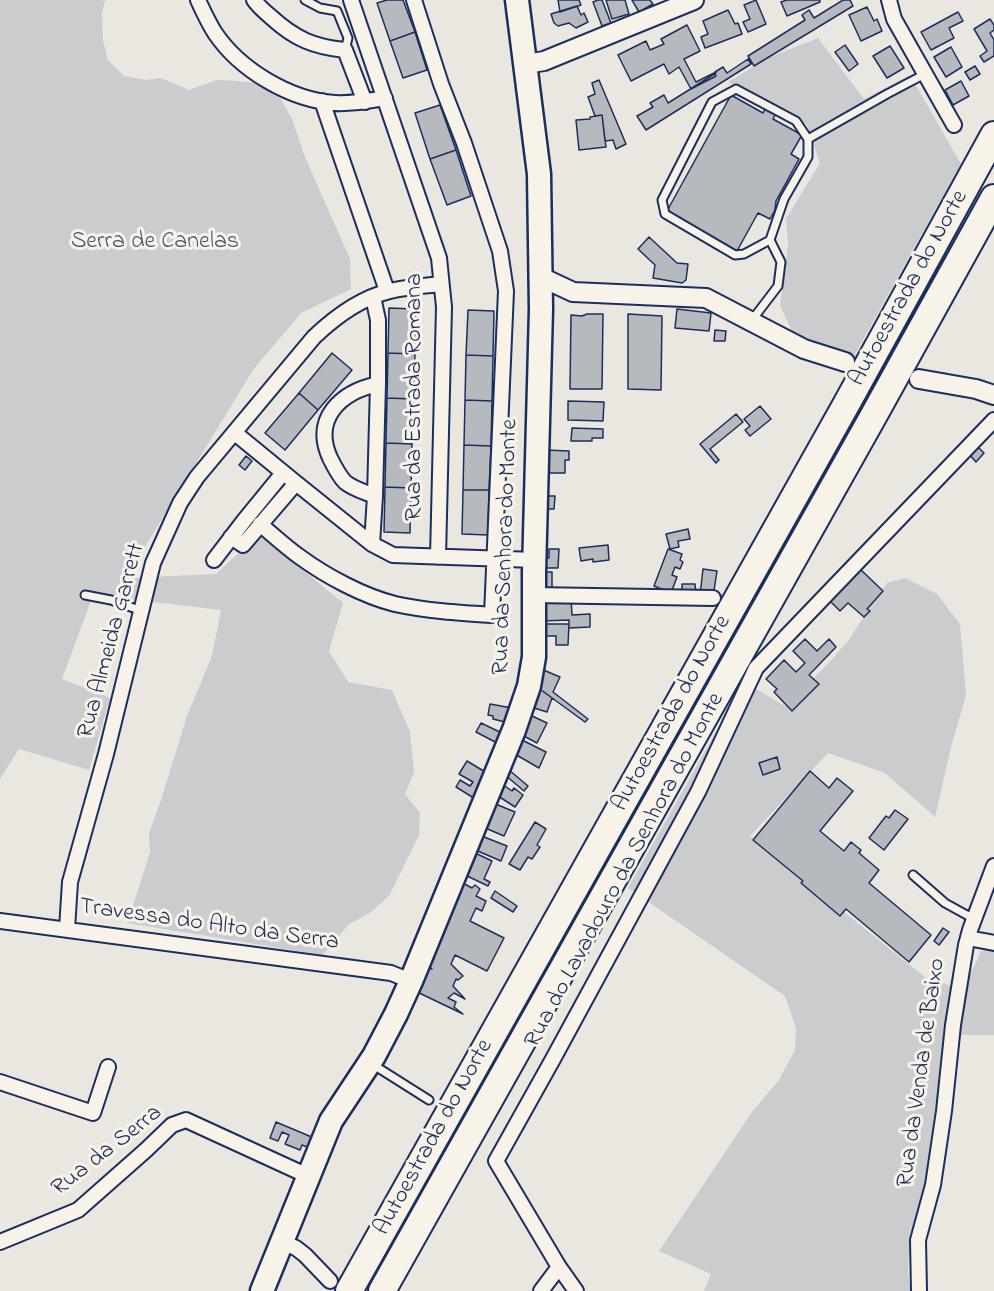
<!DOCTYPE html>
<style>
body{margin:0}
canvas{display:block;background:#eae7e0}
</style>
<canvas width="994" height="1291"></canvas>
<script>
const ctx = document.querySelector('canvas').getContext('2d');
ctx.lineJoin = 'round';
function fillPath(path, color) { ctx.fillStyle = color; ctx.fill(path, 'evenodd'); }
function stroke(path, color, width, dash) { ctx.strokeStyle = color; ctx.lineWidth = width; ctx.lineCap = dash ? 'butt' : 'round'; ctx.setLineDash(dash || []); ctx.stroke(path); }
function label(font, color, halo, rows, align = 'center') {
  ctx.font = font + ' "Indie Flower",sans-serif'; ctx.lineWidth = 6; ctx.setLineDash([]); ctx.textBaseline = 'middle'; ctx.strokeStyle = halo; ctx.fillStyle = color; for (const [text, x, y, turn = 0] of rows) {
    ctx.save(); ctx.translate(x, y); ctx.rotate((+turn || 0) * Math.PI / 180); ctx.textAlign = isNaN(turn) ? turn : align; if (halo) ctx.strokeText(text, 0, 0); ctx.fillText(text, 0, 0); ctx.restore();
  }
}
fillPath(new Path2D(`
 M0 0H105L102 14 103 41 108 60 124 76 146 80 161 78 189 90 217 80 238 81 257 83 281 99 292 119 305 157 350 259 351 289 301 313 253 370 126 578 216 574 259 534 343 603 329 651 348 682 392 690 410 732 414 772 405 794 420 813 419 835 389 896 370 913 349 924 323 955 127 923 150 853 149 833 161 800 187 716 212 656 221 610 93 595 62 679 110 698 89 770 19 749 0 779Z
 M818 38 864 99 910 75 961 164 854 356 793 334 780 305 788 245 786 219 820 163 807 125 728 82 770 57Z
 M905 578 937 594 960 624 966 695 951 747 935 817 885 773 828 753 750 836 926 978 965 990 969 977 981 951 994 949V1035H960L942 1071 940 1099 934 1124 932 1156 929 1177 910 1233 908 1269 910 1291H704L711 1274 659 1251 752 1112 779 1080 795 1050 796 1028 785 996 628 888 741 687 756 689 785 706 825 667 848 641 872 604 887 583Z`), '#cbcccd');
const building = new Path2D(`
 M387 0H403L415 32 390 41 377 3Z
 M558 0H579L581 5 560 12Z
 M598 0H602L611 23 602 26 593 2Z
 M606 0H625L629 14 612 19Z
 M632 0H650L653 4 639 12Z
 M756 0 766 24 748 32 743 22 750 19 744 5Z
 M787 0H820V2L787 16 781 2Z
 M843 0H850L853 6 754 66 748 56 805 20 802 15 809 10 814 18Z
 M577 6 581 15 584 13 588 22 576 28 569 23 558 26 554 23 551 14Z
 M867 7 874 21 877 19 882 31 861 41 849 15Z
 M728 10 735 24 738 23 742 34 705 48 701 37 708 34 703 21Z
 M958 12 963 21 949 28 954 38 931 50 921 32Z
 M990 19 994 25V30L990 33 994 40V56L984 62 980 56 987 51 974 29Z
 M687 25 700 51 684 59 696 82 714 73 716 76 691 89 679 67 669 74 664 64 631 81 618 55 646 41 650 50 664 44 661 39Z
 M415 32 427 70 403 78 390 41Z
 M845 45 858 64 849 71 835 52Z
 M890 46 904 68 887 78 873 56Z
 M951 47 962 67 946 77 934 57Z
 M748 59 751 64 646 130 637 116 653 107 650 103 664 95 668 103 716 73 715 72 723 67 727 73Z
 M975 66 980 74 970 80 965 72Z
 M599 80 626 144 616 149 613 140 605 141 602 115 595 116 588 97 595 94 592 83Z
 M961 81 969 96 953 105 945 90Z
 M731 95 763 113 766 107 776 113 773 119 802 135 791 154 799 159 776 201 775 210 770 219 758 213 737 251 667 211Z
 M440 105 456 150 430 159 415 113Z
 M602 115 606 147 579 150 576 120 590 119V117Z
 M456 150 471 196 447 205 430 159Z
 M649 237 677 263 688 264 686 280 682 283 653 278 655 265 638 249Z
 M389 308 416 309 415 354 388 353Z
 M677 309 711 313 709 331 675 328Z
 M468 310 494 311 493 356 466 355Z
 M587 314H603L602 389H570L571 315 582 316Z
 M628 314 662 316 661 390 628 389Z
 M715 330 726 331 725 341H714Z
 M332 353 352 370 318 410 299 393Z
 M388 353 415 354 413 399 387 398Z
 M466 355 493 356 492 401 465 400Z
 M299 393 318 410 285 450 265 433Z
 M387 398 413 399 412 444 386 443Z
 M465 400 492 401 491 446 464 445Z
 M568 401 604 402 603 421 568 420Z
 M760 406 771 419 750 436 745 430 750 426 744 419Z
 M736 414 743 422 710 449 719 460 716 463 700 444Z
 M572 428 603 429V438H592V441H571Z
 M386 443 412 444 411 488 385 487Z
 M464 445 491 446 489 490H463Z
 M977 446 984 453 976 462 969 454Z
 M545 450 569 451V460H565V473H545Z
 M246 456 252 461 245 470 239 465Z
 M385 487 411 488 410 533 384 532Z
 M463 490H489L488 535 462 534Z
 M544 496H555L554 509H544Z
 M688 529 690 539 678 541 679 547 670 549 666 534Z
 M608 545 609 560 593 562V559L581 561 579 548Z
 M549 549H559L558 568H542V558H549Z
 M668 549 682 554 680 560 683 562 680 569 675 567 672 575 677 577 671 593 654 586Z
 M703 569 717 571 713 597 700 595Z
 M860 569 883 591 867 609 870 611 864 617 848 603 840 611 830 601Z
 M543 572H552V589L543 588Z
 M682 584H695L696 595H682Z
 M571 599 572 615 590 614V627L569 628V620L542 621 540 600Z
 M545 624H569L568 645H556V636H545Z
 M805 639 817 651 829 639 836 647 809 675 819 684 792 711 774 692 777 689 766 679 784 660 796 672 805 663 793 651Z
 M541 669 560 677 553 692 588 719 585 722 537 687Z
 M537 687 552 698 547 712 531 707Z
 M490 704 512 708 509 723 493 719V716L488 715Z
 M530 715 547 723 537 743 520 734Z
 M481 723 504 734 499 744 476 732Z
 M520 739 546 752 539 768 513 753Z
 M777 757 780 769 763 775 759 763Z
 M467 761 487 773 477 800 456 787 460 780 470 786 473 782 459 774Z
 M509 770 528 786 524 791 505 775Z
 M810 771 829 788 837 778 853 791 820 831 844 851 851 842 861 850 859 853 879 870 869 883 931 935 909 962 846 909 840 916 801 883 803 881 753 840Z
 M502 784 512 791 514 788 523 795 515 807 495 794Z
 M493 803 515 812 504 836 483 827Z
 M895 810 908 819 884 850 869 838 886 816 889 818Z
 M535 822 546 829 537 845 540 847 532 859 528 857 520 870 509 864Z
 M479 835 507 846 501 861 473 849Z
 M473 852 492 861 484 879 490 882 488 886 463 874Z
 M461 882 472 888 475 885 480 889 476 896 486 901 482 911 476 908 470 921 504 938 487 971 455 955 451 964 463 976 458 980 456 979 453 986 465 999 454 993 448 998 456 1002 454 1007 463 1014 413 990 424 965 432 969 423 960Z
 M495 891 517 906 513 912 491 898Z
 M943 928 949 932 939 945 934 941Z
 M276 1122 314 1138 310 1148 302 1145 300 1150 285 1144 289 1135 282 1132 278 1141 270 1138Z`);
fillPath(building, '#b6babf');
stroke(building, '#1b2f5e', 1.5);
stroke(new Path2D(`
 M845 362 908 376`), '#c1c2c6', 18, [18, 9]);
const service = new Path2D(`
 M305 0 320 8 337 11 348 38 345 50
 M808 139 887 94 925 74
 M752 320 778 286 781 262 770 240 784 199 808 157V139L796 121 736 89 712 102 662 200 665 214 735 255 744 254 770 240
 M85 595 111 600 142 611
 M913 875 945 903 974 919
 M372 1064 429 1100`);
const minor = new Path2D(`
 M198 0C203 11 208 22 215 33 240 70 290 100 335 103 352 104 368 101 385 98
 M254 0C259 7 265 12 271 17 295 39 314 47 345 50L365 102
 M351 0 439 258 444 307 438 557
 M889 0 894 19 954 125
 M322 101 387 291
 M235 433 296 483 372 544 393 555 535 560
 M375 496C365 492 353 489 345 482 339 476 334 466 330 458 312 418 341 392 378 384
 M260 524C273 535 286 547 300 557 326 576 363 596 395 604 427 611 460 613 492 615L506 291 500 251 464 143 441 84 414 0
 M231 537 243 545 296 483
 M372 544 375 496 378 384V320L373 297
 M214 560 243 522 283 473
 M534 595 713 598
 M0 921 391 973 411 981
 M67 929 70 882 106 754 153 563 180 503 197 477 314 337C335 317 360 298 390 291 406 287 424 286 441 284
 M968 938 994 943
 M0 1082 93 1113 108 1067
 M0 1242 78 1210 146 1150 172 1125 186 1120 308 1176
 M282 1242 296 1248 305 1255 330 1281
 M541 1291 559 1267
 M576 1291 559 1267 496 1161 553 1059 698 792 756 668 994 420
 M919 1291 918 1240 933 1185 944 1111 953 1025 966 945 970 930 994 866`);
const tertiary = new Path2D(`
 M526 64 544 61 694 0
 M541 277 573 292 706 298 804 349 845 362
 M919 379 976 389 994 395`);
const primary = new Path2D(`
 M262 1291 331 1121 374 1056 396 1014 411 981 514 730 529 686 534 657V572L541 309 539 174 517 0`);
const motorway = new Path2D(`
 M349 1291 847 403 994 135
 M382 1291 874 415 994 198`);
stroke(service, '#1b2f5e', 11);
stroke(minor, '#1b2f5e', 18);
stroke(tertiary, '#1b2f5e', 22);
stroke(primary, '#1b2f5e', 27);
stroke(motorway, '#1b2f5e', 30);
stroke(service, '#f7f3e8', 7);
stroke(minor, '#f7f3e8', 14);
stroke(tertiary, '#f7f3e8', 18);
stroke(primary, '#f7f3e8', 22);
stroke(motorway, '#f7f3e8', 26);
label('24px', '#47567a', '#f7f3e8', [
 ["Serra de Canelas",155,243]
]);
label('24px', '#1b2f5e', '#f7f3e8', [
 ["Autoestrada do Norte",910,289,-61],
 ["Rua da Estrada Romana",416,397,-90],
 ["Rua da Senhora do Monte",507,547,-88],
 ["Rua Almeida Garrett",113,641,-75],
 ["Autoestrada do Norte",673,714,-61],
 ["Rua do Lavadouro da Senhora do Monte",626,871,-62],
 ["Travessa do Alto da Serra",209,926,8],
 ["Rua da Venda de Baixo",923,1073,-82],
 ["Autoestrada do Norte",435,1138,-61],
 ["Rua da Serra",108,1152,-38]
]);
</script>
